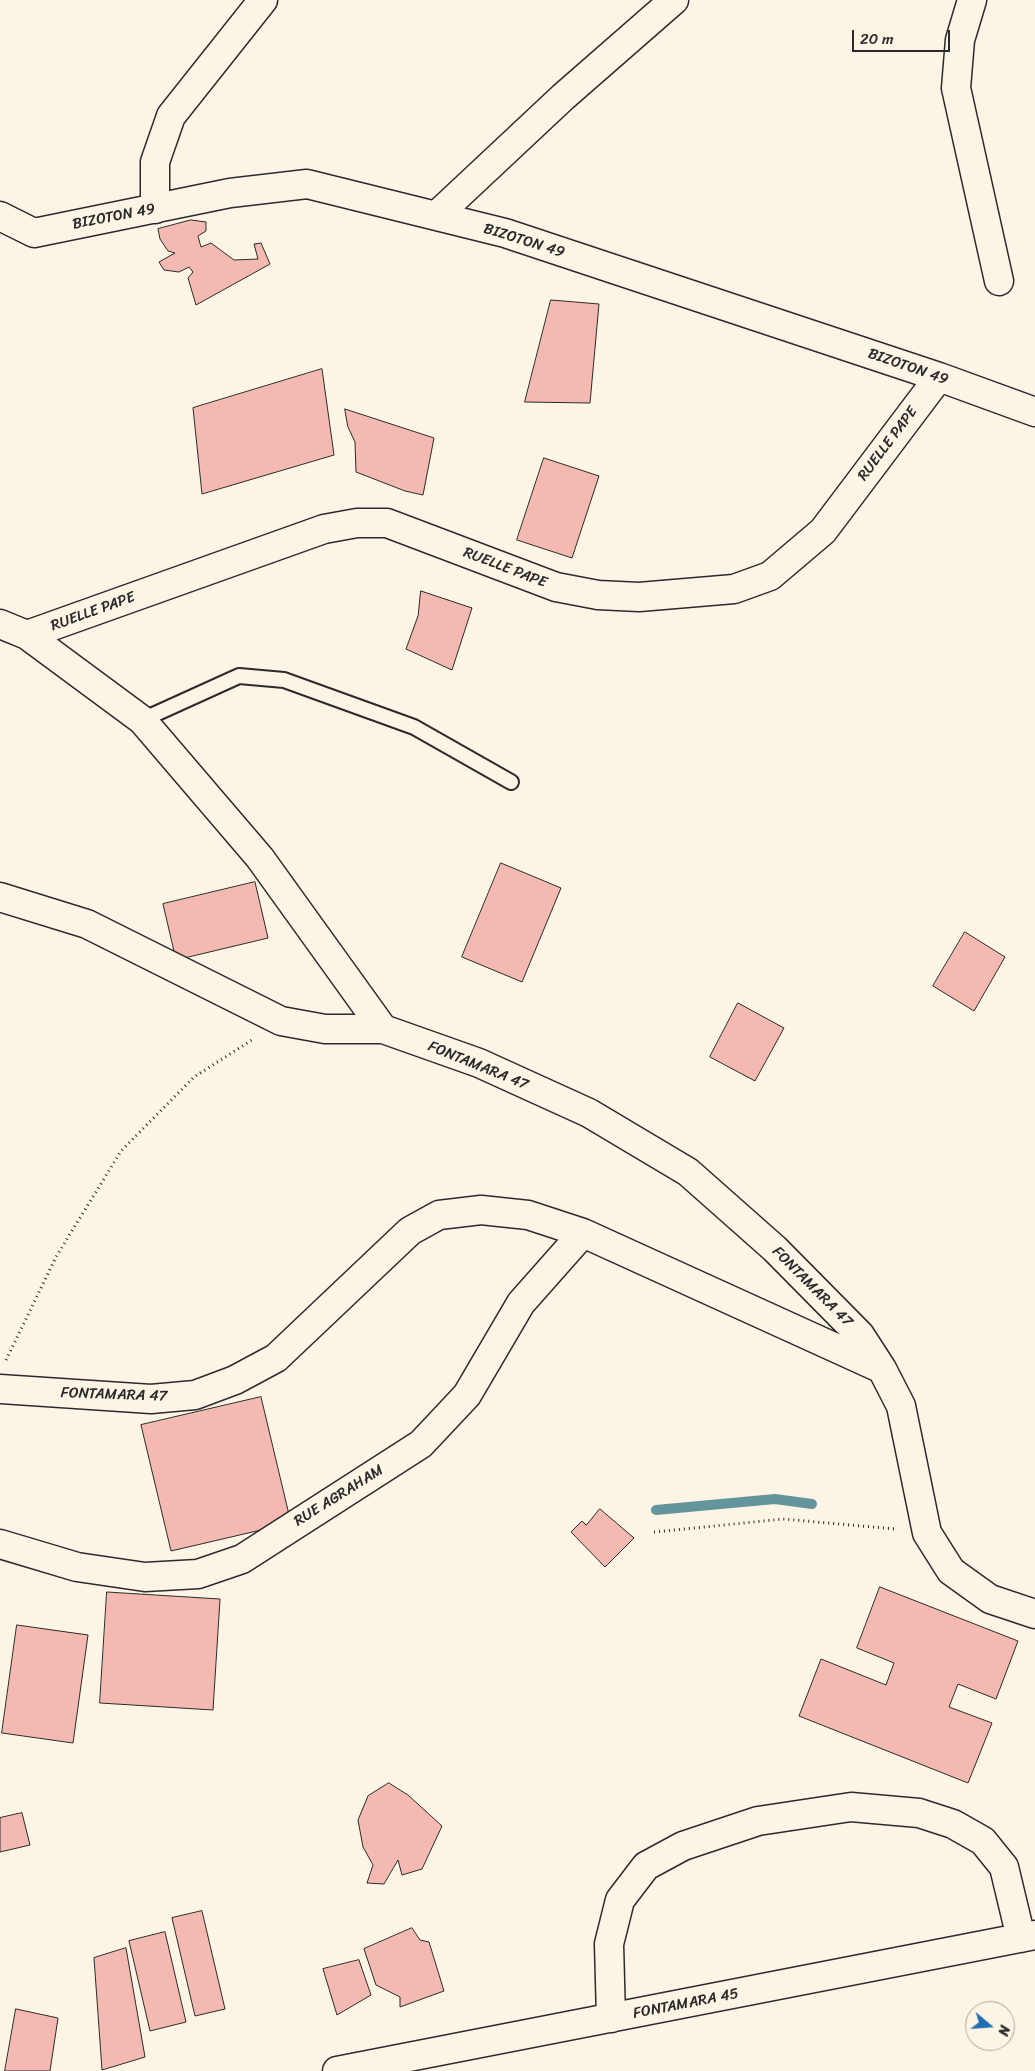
<!DOCTYPE html>
<style>
body{margin:0}
#map{position:relative;width:1035px;height:2071px;overflow:hidden;background:#fcf5e5;font-family:Sriracha,sans-serif}
canvas{display:block}
.north{position:absolute;left:965px;top:2001px;width:50px;height:50px;box-sizing:border-box;background:#fcf5e5;border:1px solid #a8a49b;border-radius:50%;rotate:108deg;font-size:14px;font-weight:700;line-height:20px;text-align:center;color:#2b2b2b}
.north::after{content:'';display:block;margin:auto;width:18px;height:22px;background:#1f6fb2;clip-path:polygon(50% 0,100% 100%,50% 72%,0 100%)}
.scale{position:absolute;left:852px;top:30px;width:98px;height:22px;box-sizing:border-box;border:2px solid #2b2b2b;border-top:0;padding-left:6px;font-size:15px;line-height:18px;white-space:nowrap;color:#2b2b2b;-webkit-text-stroke:4px #fcf5e5;paint-order:stroke}
</style>
<div id="map">
<canvas width="1035" height="2071"></canvas>
<div class="north">N</div>
<div class="scale">20 m</div>
</div>
<script>
const ctx = document.querySelector('canvas').getContext('2d');
ctx.lineJoin = 'round';
function stroke(path, color, width, dash) { ctx.strokeStyle = color; ctx.lineWidth = width; ctx.lineCap = dash ? 'butt' : 'round'; ctx.setLineDash(dash || []); ctx.stroke(path); }
function fillPath(path, color) { ctx.fillStyle = color; ctx.fill(path, 'evenodd'); }
function label(font, color, halo, rows, align = 'center') {
  ctx.font = font + ' Sriracha,sans-serif'; ctx.lineWidth = 4; ctx.setLineDash([]); ctx.textBaseline = 'middle'; ctx.strokeStyle = halo; ctx.fillStyle = color; for (const [text, x, y, turn = 0] of rows) {
    ctx.save(); ctx.translate(x, y); ctx.rotate((+turn || 0) * Math.PI / 180); ctx.textAlign = isNaN(turn) ? turn : align; if (halo) ctx.strokeText(text, 0, 0); ctx.fillText(text, 0, 0); ctx.restore();
  }
}
stroke(new Path2D(`
 M656 1510 775 1499 812 1504`), '#65959c', 10);
const building = new Path2D(`
 M191 220 206 222V231L198 236 201 247 211 243 234 260 258 259 254 244 261 243 270 264 196 305 188 278 193 272 189 267 179 272 164 270 159 262 175 253 168 251 160 239 158 229Z
 M551 300 599 304 590 403 525 402Z
 M322 369 334 455 202 494 193 408Z
 M345 409 434 438 423 495 405 491 356 472 355 442 348 427Z
 M544 458 599 476 572 558 517 540Z
 M421 591 472 608 452 670 406 649 418 616Z
 M501 863 561 888 522 982 462 957Z
 M255 882 268 938 176 960 163 904Z
 M965 932 1005 957 974 1011 933 986Z
 M738 1003 784 1028 755 1081 710 1057Z
 M261 1397 291 1523 171 1551 141 1425Z
 M600 1509 634 1538 605 1567 571 1532 582 1521 586 1525Z
 M880 1587 1018 1641 996 1699 958 1684 949 1707 992 1723 968 1783 799 1716 821 1659 886 1685 894 1663 857 1648Z
 M107 1592 220 1599 213 1710 100 1703Z
 M17 1625 88 1635 73 1743 2 1733Z
 M389 1783 408 1795 442 1826 422 1869 402 1875 398 1860 384 1884 367 1883 373 1865 363 1847 358 1820 368 1796Z
 M22 1813 30 1845 0 1852V1818Z
 M202 1911 225 2009 195 2016 172 1918Z
 M412 1928 420 1940 429 1942 444 1991 400 2007V1997L376 1985 364 1949Z
 M165 1932 186 2022 150 2031 129 1941Z
 M126 1948 145 2057 102 2070 94 1958Z
 M359 1960 371 1995 337 2015 323 1969Z
 M16 2009 58 2018 50 2071H5Z`);
fillPath(building, '#f4b9b0');
stroke(building, '#2b2b2b', 1);
const service = new Path2D(`
 M142 720 239 676 284 680 414 727 511 782`);
const minor = new Path2D(`
 M972 0 960 40 956 88 999 281
 M155 209V162L171 116 263 0
 M0 216 34 233 230 193 307 184 505 233 939 377 1035 412
 M436 216 563 97 674 0
 M0 624 27 635 324 529 357 523H387L556 587 598 595 639 597 734 589 770 576 823 531 939 377
 M27 635 142 720 260 858 383 1029
 M0 897 87 924 281 1021 325 1029H383L479 1063 589 1113 688 1172 775 1249 860 1335 882 1369 901 1406 927 1533 951 1571 990 1599 1035 1614
 M0 1389 151 1399 195 1395 235 1380 276 1358 410 1231 439 1215 481 1210 528 1215 583 1233 882 1369
 M0 1544 77 1567 145 1577 198 1574 242 1559 421 1444 467 1395 521 1303 583 1233
 M611 2018 609 1944 620 1900 646 1866 683 1846 758 1821 851 1807 919 1813 953 1824 983 1841 1004 1867 1021 1938
 M337 2071 1035 1935`);
stroke(service, '#2b2b2b', 18);
stroke(minor, '#2b2b2b', 31);
stroke(new Path2D(`
 M6 1360 56 1257 121 1151 194 1077 252 1040
 M654 1532 783 1519 895 1529`), '#2b2b2b', 3, [1, 4]);
stroke(service, '#fcf5e5', 14);
stroke(minor, '#fcf5e5', 28);
label('15px', '#2b2b2b', '#fcf5e5', [
 ["BIZOTON 49",114,217,-11],
 ["BIZOTON 49",524,241,17],
 ["BIZOTON 49",908,367,19],
 ["RUELLE PAPE",888,444,-53],
 ["RUELLE PAPE",505,568,21],
 ["RUELLE PAPE",93,612,-20],
 ["FONTAMARA 47",478,1066,22],
 ["FONTAMARA 47",812,1287,45],
 ["FONTAMARA 47",114,1395,2],
 ["RUE AGRAHAM",339,1496,-32],
 ["FONTAMARA 45",686,2004,-11]
]);
</script>
